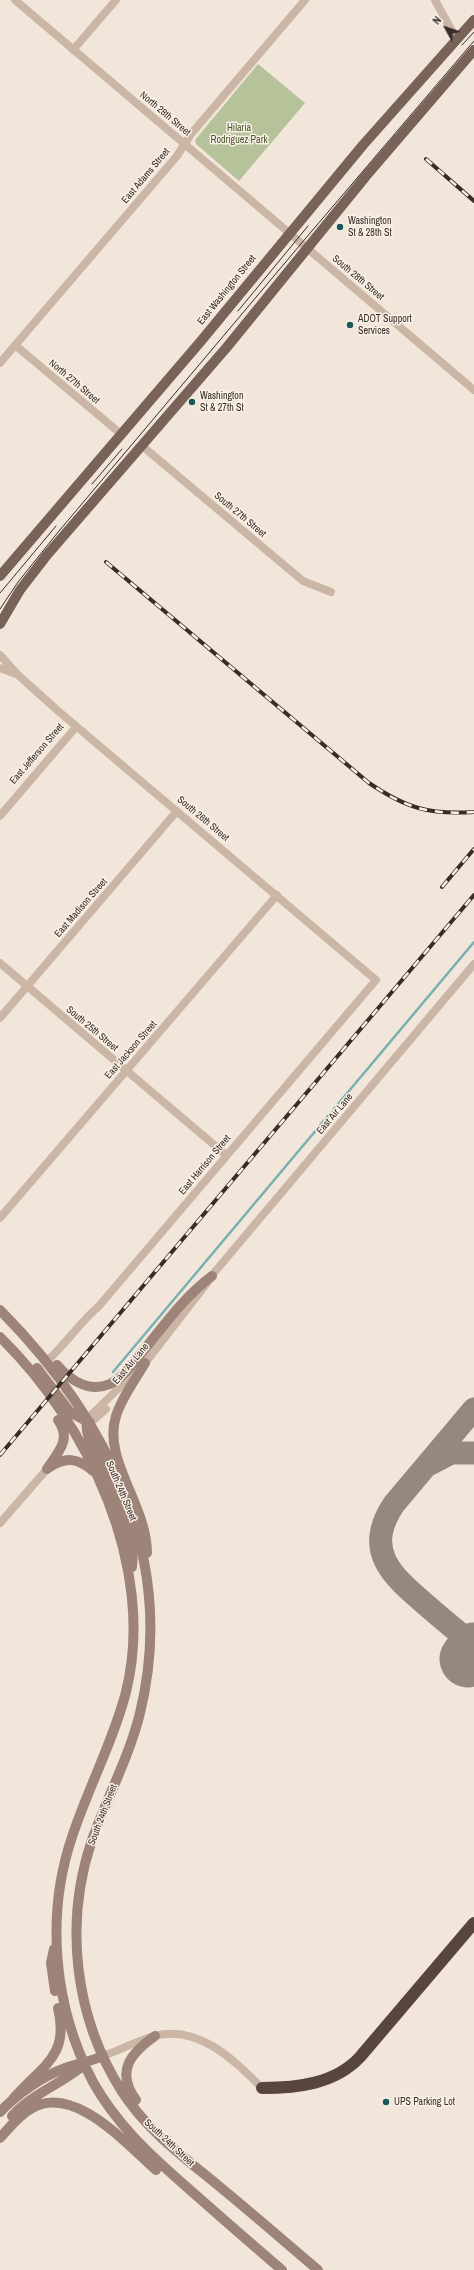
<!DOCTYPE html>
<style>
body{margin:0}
#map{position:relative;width:474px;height:2270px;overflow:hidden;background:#f2e6db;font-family:"Archivo Narrow",sans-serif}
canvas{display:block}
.north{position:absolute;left:426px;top:8px;width:40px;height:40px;-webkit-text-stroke:3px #faf1e7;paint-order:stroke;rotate:310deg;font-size:11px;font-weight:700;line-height:16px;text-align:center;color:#372c27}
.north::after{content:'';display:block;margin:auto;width:14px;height:18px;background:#372c27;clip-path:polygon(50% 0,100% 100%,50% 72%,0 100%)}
</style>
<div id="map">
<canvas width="474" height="2270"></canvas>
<div class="north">N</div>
</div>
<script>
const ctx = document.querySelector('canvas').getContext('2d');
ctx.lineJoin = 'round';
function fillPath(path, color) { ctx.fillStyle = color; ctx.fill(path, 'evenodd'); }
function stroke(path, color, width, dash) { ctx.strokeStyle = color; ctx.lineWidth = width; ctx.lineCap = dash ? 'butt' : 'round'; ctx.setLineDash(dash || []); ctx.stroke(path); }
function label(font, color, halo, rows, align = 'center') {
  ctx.font = font + ' "Archivo Narrow",sans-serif'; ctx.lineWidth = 3; ctx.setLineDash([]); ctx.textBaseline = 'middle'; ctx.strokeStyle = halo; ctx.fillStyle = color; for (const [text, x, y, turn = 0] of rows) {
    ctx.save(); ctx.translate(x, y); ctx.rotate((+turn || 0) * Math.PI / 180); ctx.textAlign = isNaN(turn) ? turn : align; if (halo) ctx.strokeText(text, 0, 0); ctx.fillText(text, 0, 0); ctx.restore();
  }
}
fillPath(new Path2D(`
 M258 64 305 103 239 181 196 144 195 140Z`), '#b6c29a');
stroke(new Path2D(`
 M113 1372 474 942`), '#79b0b0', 2.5);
stroke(new Path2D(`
 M474 1409 394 1504C363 1550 391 1575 425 1604 441 1618 458 1632 474 1645
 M430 1464 451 1453H474`), '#948981', 23);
stroke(new Path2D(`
 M468 1659 474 1651`), '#948981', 57);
stroke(new Path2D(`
 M15 0 474 390
 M435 0 457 40
 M73 50 116 0
 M15 345 121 434
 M0 363 177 156 191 134 305 0
 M141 445 303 581 331 592
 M0 655 17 674 57 710 376 980 99 1306C80 1322 66 1344 47 1361
 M0 668 16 674
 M0 816 76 727
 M0 963 226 1155
 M0 1018 177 811
 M0 1218 277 895
 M208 1280 474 964
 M142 1367 207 1283
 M88 1418 120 1387 134 1369
 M90 1423 106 1409
 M0 1523 47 1469
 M103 2056C120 2050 137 2041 154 2036 198 2024 234 2060 262 2088`), '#cbb6a6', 8);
stroke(new Path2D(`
 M0 1310C107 1418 178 1558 140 1713 129 1758 106 1799 91 1843 64 1925 75 2017 121 2090 147 2131 184 2157 220 2187 253 2214 285 2242 318 2270
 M0 1337C88 1423 157 1567 126 1692 113 1742 88 1788 72 1837 45 1917 54 2008 93 2082 116 2123 147 2152 181 2182 215 2212 248 2241 282 2270
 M145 1363C135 1380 122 1397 116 1416 102 1459 147 1505 147 1553
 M57 1365C70 1380 89 1393 110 1384 124 1377 134 1362 144 1350 165 1324 185 1296 212 1276
 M37 1368 70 1412 90 1423
 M87 1420C84 1437 96 1452 103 1467 116 1494 136 1537 132 1567
 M48 1468C65 1457 77 1457 93 1471
 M47 1469C58 1452 72 1440 58 1420
 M54 1949 51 1963 55 1991
 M13 2099C41 2066 70 2057 58 2008
 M136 2100C115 2071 131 2053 155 2036
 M0 2112C17 2094 44 2075 68 2067 80 2063 91 2061 103 2056
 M12 2116C33 2093 62 2084 85 2064
 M0 2138C10 2127 19 2115 32 2108 75 2084 126 2144 156 2170`), '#9e8478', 10);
stroke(new Path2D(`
 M0 576 201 341 363 145 474 20
 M0 624 20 590 47 555 227 347 366 176 474 50`), '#796258', 10);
stroke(new Path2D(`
 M262 2088C297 2088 335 2084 360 2057L474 1923`), '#58453e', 12);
stroke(new Path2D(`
 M462 45 474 32
 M238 311 308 226
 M92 484 122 449
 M0 593 56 526
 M0 609 18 582 59 531 311 232 474 41`), '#372c27', 1);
const rail = new Path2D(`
 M426 159 474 201
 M106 562 369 783C406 808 429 815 474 812
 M442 887 474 849
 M0 1455 474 895`);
stroke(rail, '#372c27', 4);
stroke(rail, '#faf1e7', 2.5, [8]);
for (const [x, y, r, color] of [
 [340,227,4,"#1c5759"],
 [350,325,4,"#1c5759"],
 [192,402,4,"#1c5759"],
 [386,2102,4,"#1c5759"]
]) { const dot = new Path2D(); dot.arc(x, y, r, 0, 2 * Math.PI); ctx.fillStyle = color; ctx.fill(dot); stroke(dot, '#faf1e7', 1.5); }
label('10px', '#372c27', '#faf1e7', [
 ["North 28th Street",165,114,40],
 ["East Adams Street",146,176,-50],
 ["South 28th Street",358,278,40],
 ["East Washington Street",227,290,-51],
 ["North 27th Street",74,382,40],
 ["South 27th Street",240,515,40],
 ["East Jefferson Street",37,754,-49],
 ["South 26th Street",203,819,40],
 ["East Madison Street",81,908,-49],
 ["South 25th Street",92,1029,40],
 ["East Jackson Street",131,1050,-49],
 ["East Air Lane",335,1114,-50],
 ["East Harrison Street",205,1165,-50],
 ["East Air Lane",131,1364,-50],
 ["South 24th Street",121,1491,67],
 ["South 24th Street",103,1815,-69],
 ["South 24th Street",169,2143,43]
]);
label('10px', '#47562a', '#faf1e7', [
 ["Hilaria",239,128],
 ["Rodriguez Park",239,140]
]);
label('10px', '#372c27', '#faf1e7', [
 ["Washington",348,221],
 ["St & 28th St",348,233],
 ["ADOT Support",358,319],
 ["Services",358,331],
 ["Washington",200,396],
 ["St & 27th St",200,408],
 ["UPS Parking Lot",394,2102]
], 'left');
</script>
